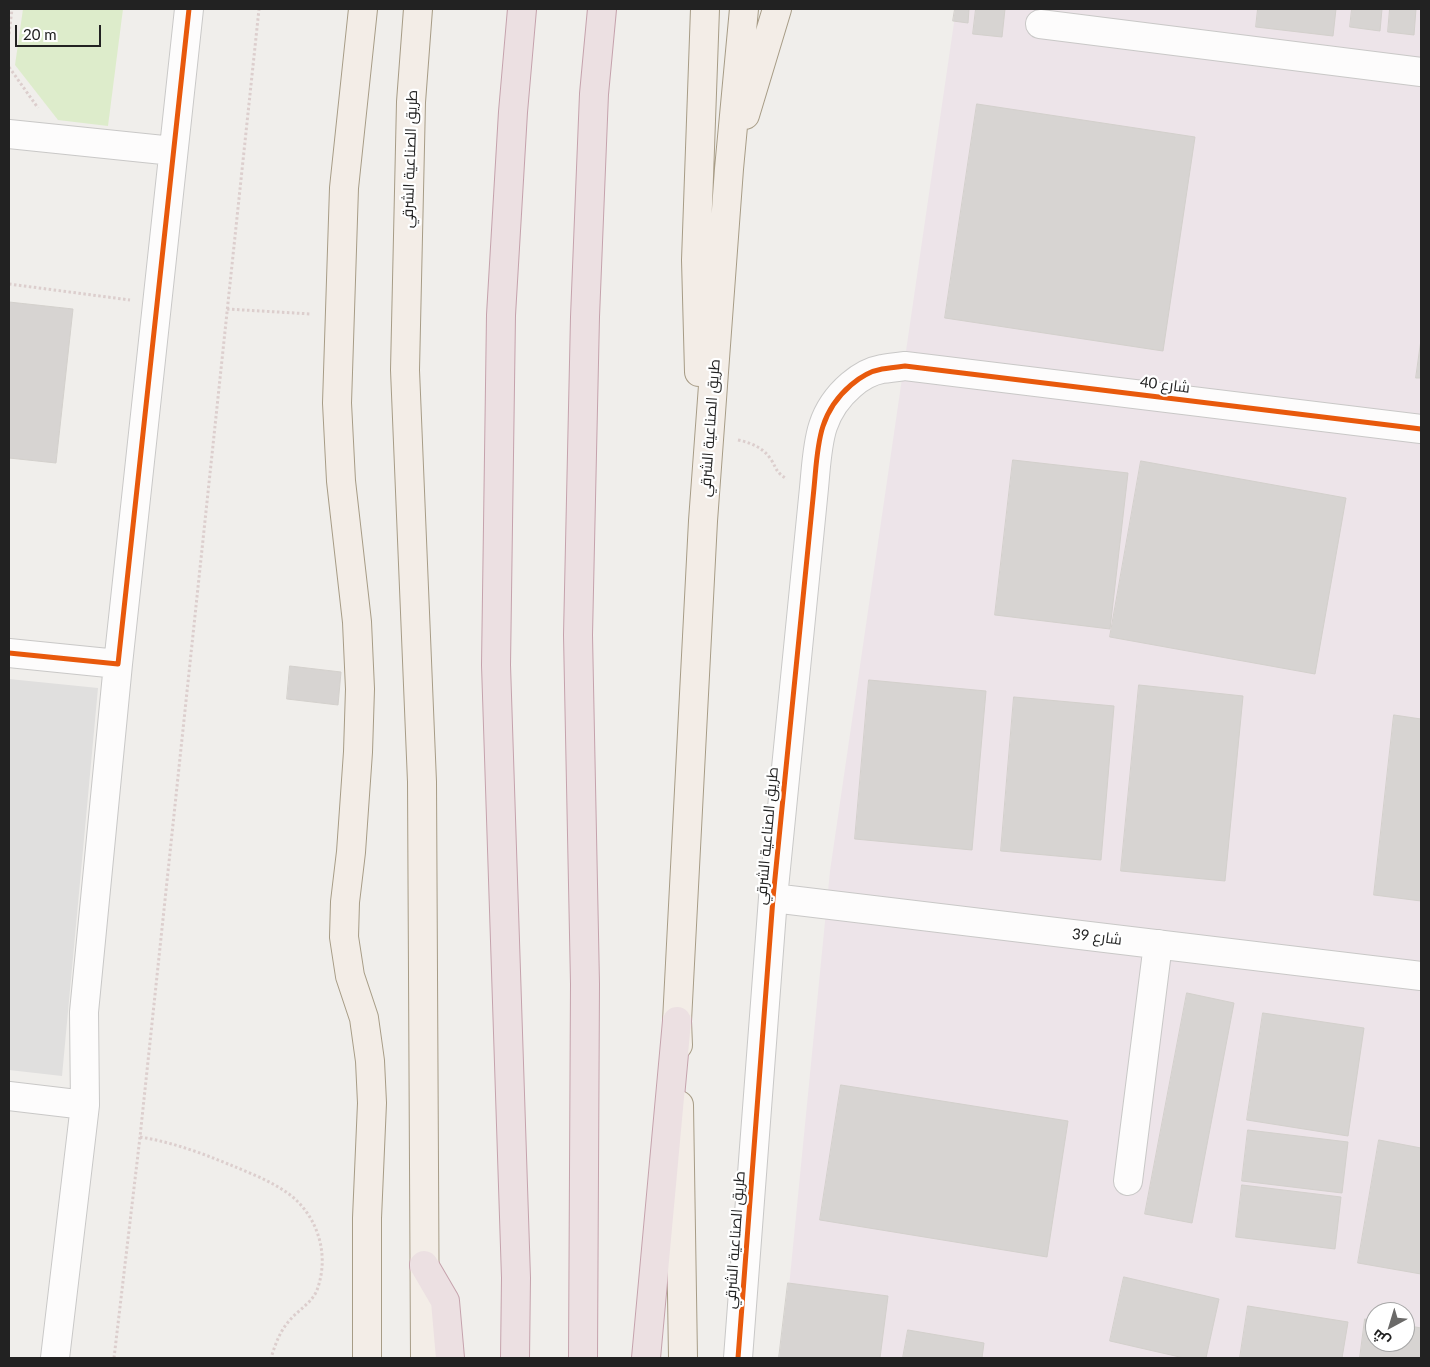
<!DOCTYPE html>
<meta charset="utf-8">
<style>
body{margin:0}
#map{position:relative;width:1430px;height:1367px;overflow:hidden;background:#f0eeeb;font-family:Lato,Cairo,sans-serif}
canvas{display:block}
.frame{position:absolute;inset:0;border:10px solid #222;pointer-events:none}
.north{position:absolute;left:1365px;top:1302px;width:50px;height:50px;box-sizing:border-box;background:#fff;border:1px solid #a7a7a7;border-radius:50%;rotate:219deg;font-size:14px;font-weight:700;line-height:20px;text-align:center;color:#222}
.north::after{content:'';display:block;margin:auto;width:18px;height:22px;background:#6a6968;clip-path:polygon(50% 0,100% 100%,50% 72%,0 100%)}
.scale{position:absolute;left:15px;top:25px;width:86px;height:22px;box-sizing:border-box;border:2px solid #222;border-top:0;padding-left:6px;font-size:15px;line-height:18px;white-space:nowrap;color:#222;-webkit-text-stroke:4px #fff;paint-order:stroke}
</style>
<div id="map">
<canvas width="1430" height="1367"></canvas>
<div class="frame"></div>
<div class="north">ش</div>
<div class="scale">20 m</div>
</div>
<script>
const ctx = document.querySelector('canvas').getContext('2d');
ctx.lineJoin = 'round';
function fillPath(path, color) { ctx.fillStyle = color; ctx.fill(path, 'evenodd'); }
function stroke(path, color, width, dash) { ctx.strokeStyle = color; ctx.lineWidth = width; ctx.lineCap = dash ? 'butt' : 'round'; ctx.setLineDash(dash || []); ctx.stroke(path); }
function label(font, color, halo, rows, align = 'center') {
  ctx.font = font + ' Lato,Cairo,sans-serif'; ctx.lineWidth = 4.5; ctx.setLineDash([]); ctx.textBaseline = 'middle'; ctx.strokeStyle = halo; ctx.fillStyle = color; for (const [text, x, y, turn = 0] of rows) {
    ctx.save(); ctx.translate(x, y); ctx.rotate((+turn || 0) * Math.PI / 180); ctx.textAlign = isNaN(turn) ? turn : align; if (halo) ctx.strokeText(text, 0, 0); ctx.fillText(text, 0, 0); ctx.restore();
  }
}
fillPath(new Path2D(`
 M956 9H1421V1358H782L830 871ZM1375 1312H1405V1342H1375Z`), '#ede4e9');
fillPath(new Path2D(`
 M23 9H123L108 126 58 120 15 65Z`), '#ddeccb');
fillPath(new Path2D(`
 M9 679 98 688 62 1076 9 1070Z`), '#e0dfde');
const building = new Path2D(`
 M955 9H969L968 23 953 21Z
 M976 9H1005L1002 37 973 34Z
 M1258 9H1336L1333 36 1256 27Z
 M1352 9H1382L1380 31 1350 27Z
 M1390 9H1416L1414 35 1388 32Z
 M977 104 1195 137 1163 351 945 318Z
 M9 302 73 309 56 463 9 458Z
 M1421 340V378H1416Z
 M1013 460 1128 473 1110 629 995 615Z
 M1141 461 1346 498 1315 674 1110 637Z
 M290 666 341 672 338 705 287 699Z
 M869 680 986 691 972 850 855 839Z
 M1139 685 1243 696 1225 881 1121 871Z
 M1014 697 1114 706 1101 860 1001 851Z
 M1394 715 1421 719V901L1374 895Z
 M1187 993 1234 1003 1192 1223 1145 1214Z
 M1263 1013 1364 1028 1348 1136 1247 1120Z
 M841 1085 1068 1121 1047 1257 820 1220Z
 M1248 1130 1348 1142 1342 1193 1242 1181Z
 M1379 1140 1421 1148V1274L1358 1263Z
 M1242 1185 1341 1197 1335 1249 1236 1237Z
 M1124 1277 1219 1299 1206 1358H1184L1110 1341Z
 M788 1283 888 1296 880 1358H779Z
 M1248 1306 1348 1322 1342 1358H1240Z
 M1365 1319 1375 1321V1342H1405V1325L1421 1328V1358H1360Z
 M908 1330 984 1343 982 1358H903Z`);
fillPath(building, '#d7d4d2');
stroke(building, '#d3d0cc', 1);
const minor = new Path2D(`
 M1040 24 1421 72
 M9 134 173 151
 M9 653 118 664 189 9
 M773 898 1421 976
 M9 1096 85 1105
 M1128 1181 1158 944
 M55 1358 85 1105 84 1012 118 664
 M738 1358 773 898 814 488C818 447 817 414 851 385 859 378 871 371 882 369 889 368 897 367 905 366L1421 429`);
const major = new Path2D(`
 M363 9 344 188 337 403 341 481 357 622 360 689 358 752 351 852 345 902 344 937 350 976 364 1018 370 1061 372 1103 367 1218V1358
 M418 9 411 102 405 370 422 782 425 1358
 M745 115 777 9
 M699 372 696 260 705 9
 M678 1045 677 1021 703 521 729 169 744 9
 M679 1105 683 1358`);
const highway = new Path2D(`
 M424 1265 445 1301 450 1358
 M515 1358 516 1278 496 665 501 315 513 112 522 9
 M583 1358 585 984 578 635 585 317 594 94 602 9
 M646 1358 677 1021`);
stroke(minor, '#c9c8c7', 30);
stroke(major, '#a79c86', 30);
stroke(highway, '#c5a2ac', 30);
stroke(new Path2D(`
 M9 34 12 9
 M9 67 38 108
 M9 284 130 300
 M227 309 311 314
 M738 440C752 443 764 448 772 461 777 470 777 473 787 479
 M140 1137C171 1142 199 1152 228 1164 248 1172 271 1181 289 1194 318 1216 330 1255 317 1290 312 1303 298 1310 289 1321 280 1331 275 1345 271 1358
 M114 1358 140 1137 259 9`), '#dccecd', 3, [2.5, 2.5]);
stroke(minor, '#fdfcfc', 28);
stroke(major, '#f3ede7', 28);
stroke(highway, '#ece0e2', 28);
stroke(new Path2D(`
 M9 653 118 664 189 9
 M738 1358 773 898 814 488C818 447 817 414 851 385 859 378 871 371 882 369 889 368 897 367 905 366L1421 429`), '#e8590c', 5);
label('15px', '#222', '#fff', [
 ["طريق الصناعية الشرقي",410,159,-88],
 ["شارع 40",1165,385,7],
 ["طريق الصناعية الشرقي",710,428,-86],
 ["طريق الصناعية الشرقي",767,836,-85],
 ["شارع 39",1097,937,7],
 ["طريق الصناعية الشرقي",735,1240,-86]
]);
</script>
